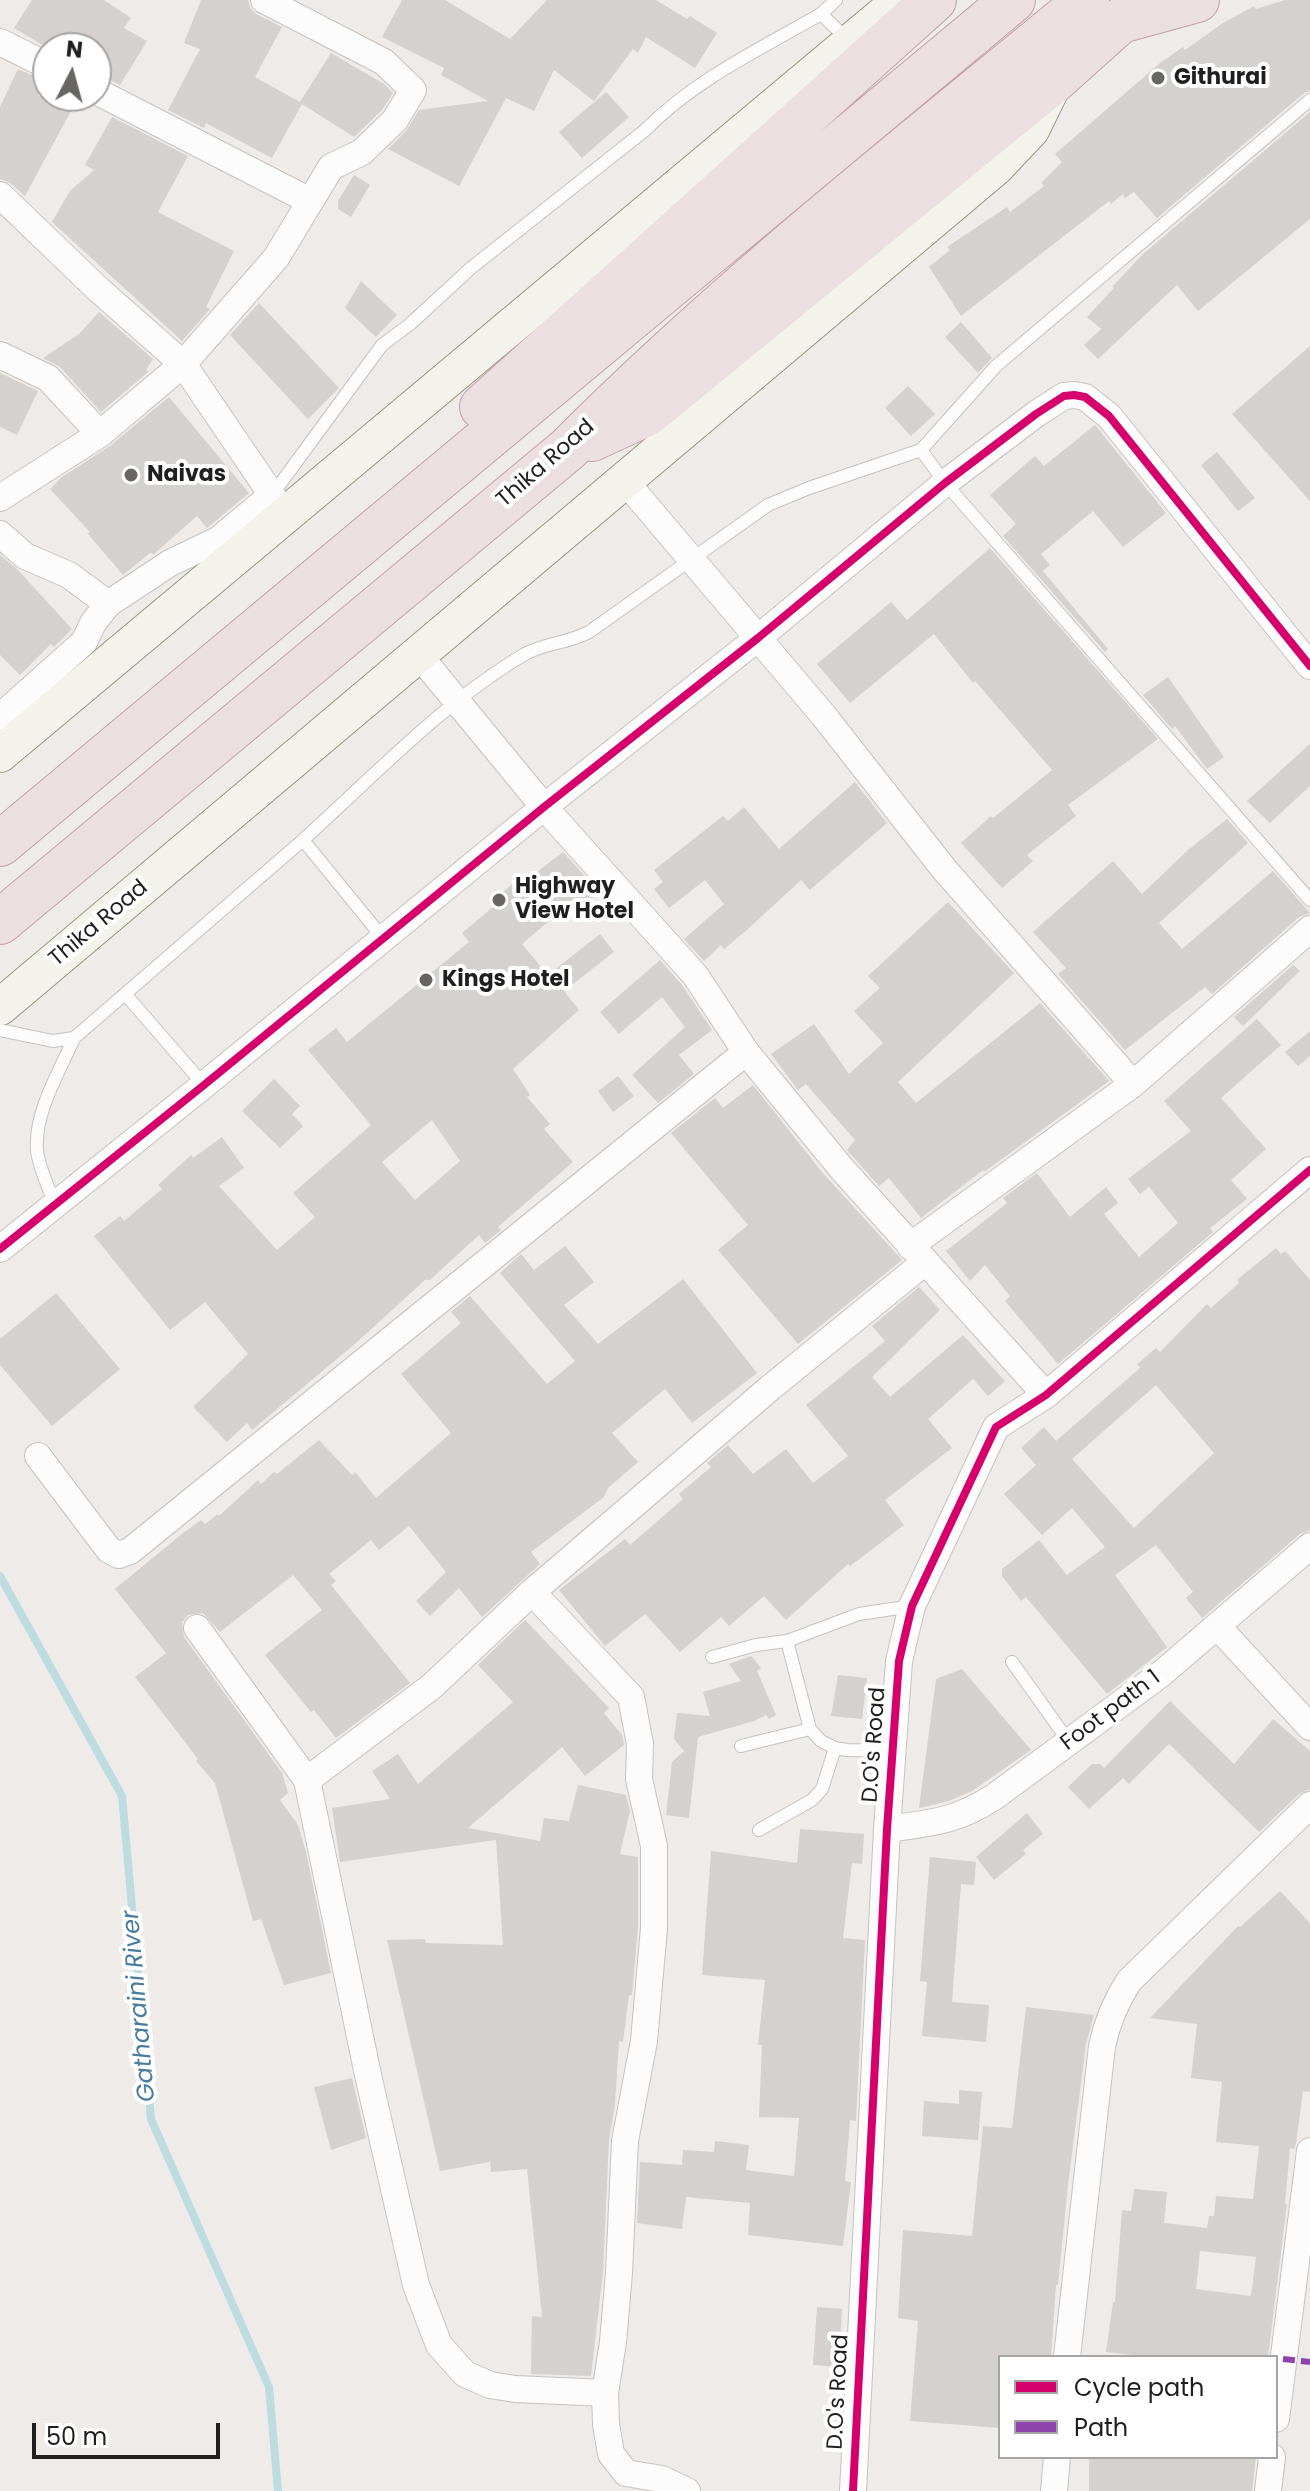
<!DOCTYPE html>
<style>
body{margin:0}
#map{position:relative;width:1310px;height:2491px;overflow:hidden;background:#eeebe8;font-family:Poppins,sans-serif}
canvas{display:block}
.legend{position:absolute;left:998px;top:2355px;width:280px;height:104px;box-sizing:border-box;background:#fff;border:2px solid #a5a5a5;margin:0;padding:10px 14px;list-style:none;font-size:24px;color:#1f1f1f}
.legend li{display:flex;align-items:center;gap:16px;height:40px}
.legend b{width:40px;border:2px solid #a5a5a5}
.north{position:absolute;left:32px;top:32px;width:80px;height:80px;box-sizing:border-box;background:#fff;border:2px solid #a5a5a5;border-radius:50%;rotate:6deg;font-size:22px;font-weight:700;line-height:32px;text-align:center;color:#1f1f1f}
.north::after{content:'';display:block;margin:auto;width:28px;height:36px;background:#676665;clip-path:polygon(50% 0,100% 100%,50% 72%,0 100%)}
.scale{position:absolute;left:32px;top:2423px;width:188px;height:36px;box-sizing:border-box;border:4px solid #1f1f1f;border-top:0;padding-left:10px;font-size:24px;line-height:28px;white-space:nowrap;color:#1f1f1f;-webkit-text-stroke:6px #fff;paint-order:stroke}
</style>
<div id="map">
<canvas width="1310" height="2491"></canvas>
<ul class="legend">
<li><b style="height:10px;background:#d6006c"></b>Cycle path</li>
<li><b style="height:10px;background:#8e44ad"></b>Path</li>
</ul>
<div class="north">N</div>
<div class="scale">50 m</div>
</div>
<script>
const ctx = document.querySelector('canvas').getContext('2d');
ctx.lineJoin = 'round';
function stroke(path, color, width, dash) { ctx.strokeStyle = color; ctx.lineWidth = width; ctx.lineCap = dash ? 'butt' : 'round'; ctx.setLineDash(dash || []); ctx.stroke(path); }
function fillPath(path, color) { ctx.fillStyle = color; ctx.fill(path, 'evenodd'); }
function label(font, color, halo, rows, align = 'center') {
  ctx.font = font + ' Poppins,sans-serif'; ctx.lineWidth = 8; ctx.setLineDash([]); ctx.textBaseline = 'middle'; ctx.strokeStyle = halo; ctx.fillStyle = color; for (const [text, x, y, turn = 0] of rows) {
    ctx.save(); ctx.translate(x, y); ctx.rotate((+turn || 0) * Math.PI / 180); ctx.textAlign = isNaN(turn) ? turn : align; if (halo) ctx.strokeText(text, 0, 0); ctx.fillText(text, 0, 0); ctx.restore();
  }
}
stroke(new Path2D(`
 M0 1576 122 1796 151 2119 269 2387 278 2491`), '#bcdce0', 8);
fillPath(new Path2D(`
 M32 0H104L131 18 124 28 147 41 120 85 96 73V48H48L14 28Z
 M201 0H248L250 8 256 14 282 27 255 77 300 102 331 53 384 84 393 93 382 110 354 137 302 104 272 158 206 123 204 128 168 110 200 49 184 43Z
 M402 0H445L510 39 547 0H656L687 19 690 16 717 33 695 68 646 37 638 53 633 49 594 101 554 70 534 111 506 98 459 186 388 149 406 131 419 110 488 101 441 75 444 68 382 37Z
 M1285 0H1310V91L1304 93 1157 218 1134 192 1125 198 1123 194 1111 204 1109 201 961 316 929 267 950 250 947 247 1007 207 1010 212 1044 186 1041 183 1062 162 1055 154 1160 63 1183 47 1185 50 1223 23 1254 6 1256 9Z
 M18 69 45 81 38 96H79L25 196 10 183 0 179V107Z
 M606 92 629 117 582 158 559 132Z
 M1310 112V219L1198 311 1177 285 1098 359 1084 345 1101 329 1087 317 1114 288 1112 287 1142 255Z
 M112 117 188 156 158 212 234 251 206 307 210 309 182 341 52 222 70 191 94 170 85 165Z
 M354 175 370 185 351 217 338 209V201Z
 M361 281 397 315 376 337 345 308Z
 M259 303 339 388 308 419 230 335Z
 M99 312 153 359 146 370 148 372 101 412 60 367 43 358 79 334Z
 M961 322 992 358 978 373 945 337Z
 M1310 346V501L1232 414Z
 M0 373 38 391 17 435 0 427Z
 M908 386 935 414 911 436 885 408Z
 M169 397 249 493 207 528 197 516 154 554 150 553 123 575 88 534 90 532 50 489 62 477 110 446Z
 M1095 425 1166 513 1123 547 1093 511 1041 554 1050 565 1043 571 1108 649 1105 652 1003 536 1016 524 990 495 1035 456 1044 466Z
 M1217 452 1255 498 1238 511 1201 465Z
 M990 548 1158 739 1068 805 1076 816 1027 855 1033 861 1002 888 961 843 991 816 993 818 1052 770 975 681 973 683 934 634 850 703 817 664 891 602 907 620Z
 M0 555 18 570 72 629 54 647 51 644 20 675 0 655Z
 M1168 677 1224 757 1207 769 1175 726 1172 729 1143 695Z
 M1310 744V786L1270 823 1247 801Z
 M855 782 887 823 810 890 801 880 748 929 724 949 721 945 704 961 684 939 724 904 705 880 669 908 654 889 663 882 654 870 723 816 728 821 744 807 779 849Z
 M1227 819 1248 843 1159 923 1182 949 1273 871 1310 913 1299 917 1212 994 1205 987 1125 1050 1058 974 1066 968 1033 932 1113 861 1142 894 1188 850Z
 M563 852 600 893 576 911 570 903 522 944 548 975 600 934 614 952 564 991 579 1010 513 1069 530 1095 527 1097 550 1124 544 1129 573 1162 498 1227 501 1230 485 1243 479 1235 430 1280H425L356 1343 252 1430 247 1423 227 1442 193 1407 248 1354 205 1302 170 1330 94 1236 120 1216 124 1221 162 1189 158 1185 191 1155 193 1158 222 1137 244 1168 219 1186 277 1250 315 1217 293 1193 371 1125 308 1050 336 1028 347 1042 469 942 462 933 493 907 490 903 525 873 529 878ZM432 1120 460 1161 415 1200 382 1162Z
 M948 902 1014 973 898 1082 916 1103 1040 1003 1109 1081 984 1172 983 1170 921 1218 889 1178 879 1186 847 1150 855 1140 806 1084 798 1090 771 1054 814 1024 849 1074 883 1043 854 1011 880 988 868 976Z
 M660 960 682 985 712 1030 679 1055 694 1074 658 1103 632 1075 685 1027 662 997 619 1034 600 1012Z
 M1293 965 1300 971 1243 1026 1234 1017Z
 M1257 1019 1281 1045 1221 1098 1266 1149 1231 1180 1247 1199 1210 1228 1213 1232 1058 1364 1005 1301 1010 1296 985 1265 970 1281 946 1251 1007 1203 1003 1198 1037 1173 1070 1217 1106 1187 1118 1203 1104 1214 1139 1257 1178 1223 1149 1187 1140 1194 1128 1179 1191 1131 1164 1101Z
 M1310 1031V1056L1298 1066 1285 1052Z
 M618 1076 634 1096 613 1112 598 1091Z
 M274 1079 300 1106 292 1114 303 1126 280 1148 242 1111Z
 M753 1085 821 1171 902 1260 798 1344 718 1250 748 1225 671 1133 715 1098 723 1108Z
 M565 1246 594 1282 564 1305 598 1344 683 1279 757 1373 692 1423 665 1389 612 1433 638 1462 608 1488 604 1497 531 1552 540 1564 482 1617 459 1588 430 1616 416 1601 446 1572 409 1526 379 1550 371 1540 329 1574 336 1581 331 1585 410 1683 336 1738 314 1710 311 1712 265 1655 322 1610 293 1575 220 1632 203 1613 188 1615 182 1622 184 1637 282 1773 288 1793 280 1800 298 1825 306 1852 331 1973 284 1985 261 1919 253 1921 215 1783 196 1761 198 1759 135 1677 166 1653 115 1589 183 1533 201 1520 205 1524 218 1514 219 1516 258 1480 261 1484 274 1472 277 1474 319 1440 352 1475 355 1472 376 1498 451 1433 401 1374 461 1323 451 1312 470 1296 547 1384 575 1361 500 1273 521 1254 534 1270Z
 M1276 1248 1281 1254 1285 1251 1310 1280V1530L1300 1534 1202 1618 1186 1598 1193 1592 1156 1545 1115 1575 1167 1647 1107 1694 1026 1597 1021 1601 1002 1576V1569L1039 1540 1067 1575 1105 1547 1072 1508 1042 1535 1004 1494 1036 1465 1021 1448 1044 1427 1056 1441 1140 1368 1137 1364 1156 1348 1160 1352 1207 1304 1211 1308 1239 1283 1237 1280ZM1156 1385 1214 1453 1134 1528 1072 1459Z
 M919 1287 940 1310 872 1377 890 1397 963 1335 1005 1381 988 1396 973 1379 928 1419 952 1448 885 1500 904 1525 850 1566 848 1564 786 1620 764 1596 729 1626 721 1617 680 1652 645 1614 605 1646 559 1590 625 1539 630 1545 683 1499 679 1494 711 1467 707 1463 728 1445 753 1474 786 1449 813 1483 848 1456 806 1405 885 1341 872 1326Z
 M56 1293 120 1369 52 1426 0 1365V1339Z
 M525 1620 609 1708 604 1713 622 1735 624 1745 585 1776 562 1747 468 1828 540 1841 544 1818 569 1821 578 1785 626 1795 630 1811 620 1854 638 1857V1927L632 1995H629L623 2042 619 2041 615 2104 609 2140 603 2272 591 2376 531 2374 532 2316 542 2317 527 2169 491 2172 490 2162 440 2171 387 1940 425 1939 426 1943 503 1945 496 1840 340 1862 332 1808 390 1799 372 1771 398 1754 418 1784 513 1702 478 1665Z
 M751 1656 761 1668 757 1671 776 1715 769 1719 766 1715 754 1721 698 1737 689 1818 666 1815 672 1762 684 1751 674 1739 677 1713 710 1716 703 1692 741 1681 729 1664Z
 M962 1669 1031 1750 972 1791 949 1801 919 1808 936 1679Z
 M838 1675 867 1678 862 1719 831 1716Z
 M1170 1701 1234 1764 1273 1719 1310 1751V1789L1299 1794 1259 1832 1169 1744 1129 1784 1123 1778 1089 1809 1068 1787 1092 1764H1100L1104 1768Z
 M1027 1813 1043 1834 1023 1850 1026 1854 994 1880 976 1857Z
 M800 1829 864 1834 862 1864 852 1863 843 1938 865 1940 856 2121 850 2120 845 2181 851 2182 843 2246 748 2235 750 2203 686 2197 682 2229 637 2223 640 2162 682 2165 683 2150 714 2152 715 2141 749 2145 746 2170 794 2176 799 2118 759 2117 762 2045H758L765 1980 702 1975 711 1851 797 1863Z
 M930 1857 976 1862 974 1885 961 1884 952 2002 989 2005 986 2042 922 2036 927 1982 920 1981Z
 M1280 1891 1310 1923V2092L1303 2091 1296 2144 1294 2149 1290 2148 1285 2204H1287L1268 2357H1150L1106 2352 1113 2302H1115L1122 2210 1131 2211 1134 2189 1167 2192 1164 2223 1207 2228 1209 2216H1214L1216 2196 1253 2199 1259 2146 1216 2142 1222 2082 1191 2078 1197 2024 1150 2018 1238 1926 1240 1927ZM1200 2251 1256 2257 1251 2296 1196 2289Z
 M1026 2007 1094 2015 1086 2044 1068 2185 1058 2285H1056L1051 2357H1000V2428L910 2421 918 2321 898 2318 903 2230 972 2236 983 2126 1012 2128Z
 M352 2078 366 2138 331 2150 314 2087Z
 M959 2090 982 2092 978 2140 922 2136 924 2101 959 2104Z
 M817 2307 842 2309 839 2367 813 2365Z
 M1089 2457H1256L1252 2491H1089Z`), '#d4d1cf');
const lane = new Path2D(`
 M821 14 836 0
 M1310 100 996 366 921 450 945 483 1310 900
 M272 495 382 345 409 325 471 268 644 131C696 79 758 50 821 14L848 40
 M383 938 303 840C374 776 442 703 525 654 545 643 569 643 589 632L768 505 809 488 921 450
 M126 995 204 1085
 M0 1030 53 1041 74 1038 303 840
 M55 1205C49 1188 39 1168 37 1151 34 1112 59 1073 74 1038
 M712 1657 756 1645 787 1641
 M1012 1662 1069 1742
 M741 1746 810 1729
 M893 1751 847 1750 835 1748 821 1741 810 1729 787 1641 859 1614 912 1606
 M759 1830 812 1800 822 1789 835 1748`);
const street = new Path2D(`
 M0 42 48 66
 M96 91 310 201
 M0 195 99 290 183 364 272 495 284 518
 M0 355 48 378 100 434
 M625 481 824 716 944 869 1133 1084
 M0 498 100 434 183 364 276 258 331 167 362 152 395 120 413 90 384 62 264 0
 M0 534 25 556 69 575 108 604 170 563 218 540 272 495
 M418 654 544 807 695 975 746 1052 842 1169 1046 1395
 M0 717 84 642 93 623 108 604
 M910 1246 1133 1084 1310 929
 M0 1249 204 1085 544 807 758 638 945 483 1036 414 1064 396 1074 395 1085 397 1109 416 1310 666
 M38 1456 109 1550 119 1555 130 1551 746 1052
 M532 1592 631 1697 640 1744 639 1779 654 1846V1928L644 2041 625 2141 619 2273 613 2342 605 2393 606 2424 611 2454 626 2473 662 2479 687 2491
 M1218 1627 1310 1727
 M197 1628 307 1780 368 2075 416 2285 439 2345 465 2374 490 2385 515 2389 605 2393
 M307 1780 431 1687 532 1592 770 1388 925 1262
 M887 1829C931 1823 955 1822 994 1797L1161 1674 1310 1546
 M1067 2357 1102 2046C1107 2023 1116 2001 1129 1981L1310 1805
 M1276 2419 1310 2151
 M853 2491 887 1829 899 1661 912 1606 996 1427 1046 1395 1310 1170
 M1054 2491 1057 2457
 M1268 2491 1272 2457`);
const secondary = new Path2D(`
 M0 754C300 502 600 250 901 0
 M0 1007 996 167 1031 130 1055 81`);
const highway = new Path2D(`
 M1124 20 1197 0
 M482 407 934 0
 M592 439 648 413 1056 79 1144 0
 M0 844 1013 0
 M0 922 568 449C729 287 911 145 1087 0`);
stroke(lane, '#c5c3c2', 14);
stroke(street, '#c5c3c2', 28);
stroke(secondary, '#989780', 38);
stroke(highway, '#c39fad', 46);
stroke(lane, '#fcfcfc', 12);
stroke(street, '#fcfcfc', 26);
stroke(secondary, '#f4f3eb', 36);
stroke(highway, '#ebdfe2', 44);
stroke(new Path2D(`
 M1283 2359 1310 2362`), '#8e44ad', 6, [12, 6]);
stroke(new Path2D(`
 M0 1249 204 1085 544 807 758 638 945 483 1036 414 1064 396 1074 395 1085 397 1109 416 1310 666
 M853 2491 887 1829 899 1661 912 1606 996 1427 1046 1395 1310 1170`), '#d6006c', 8);
for (const [x, y, r, color] of [
 [1158,78,8,"#676665"],
 [131,475,8,"#676665"],
 [499,900,8,"#676665"],
 [426,980,8,"#676665"]
]) { const dot = new Path2D(); dot.arc(x, y, r, 0, 2 * Math.PI); ctx.fillStyle = color; ctx.fill(dot); stroke(dot, '#fff', 3); }
label('bold 22px', '#1f1f1f', '#fff', [
 ["Githurai",1174,78],
 ["Naivas",147,475],
 ["Highway",515,887],
 ["View Hotel",515,912],
 ["Kings Hotel",442,980]
], 'left');
label('22px', '#1f1f1f', '#fff', [
 ["Thika Road",546,464,-41],
 ["Thika Road",99,924,-40],
 ["Foot path 1",1111,1711,-37],
 ["D.O's Road",875,1745,-86],
 ["D.O's Road",839,2392,-87]
]);
label('italic 24px', '#477c9e', '#fff', [
 ["Gatharaini River",140,2006,-95]
]);
</script>
